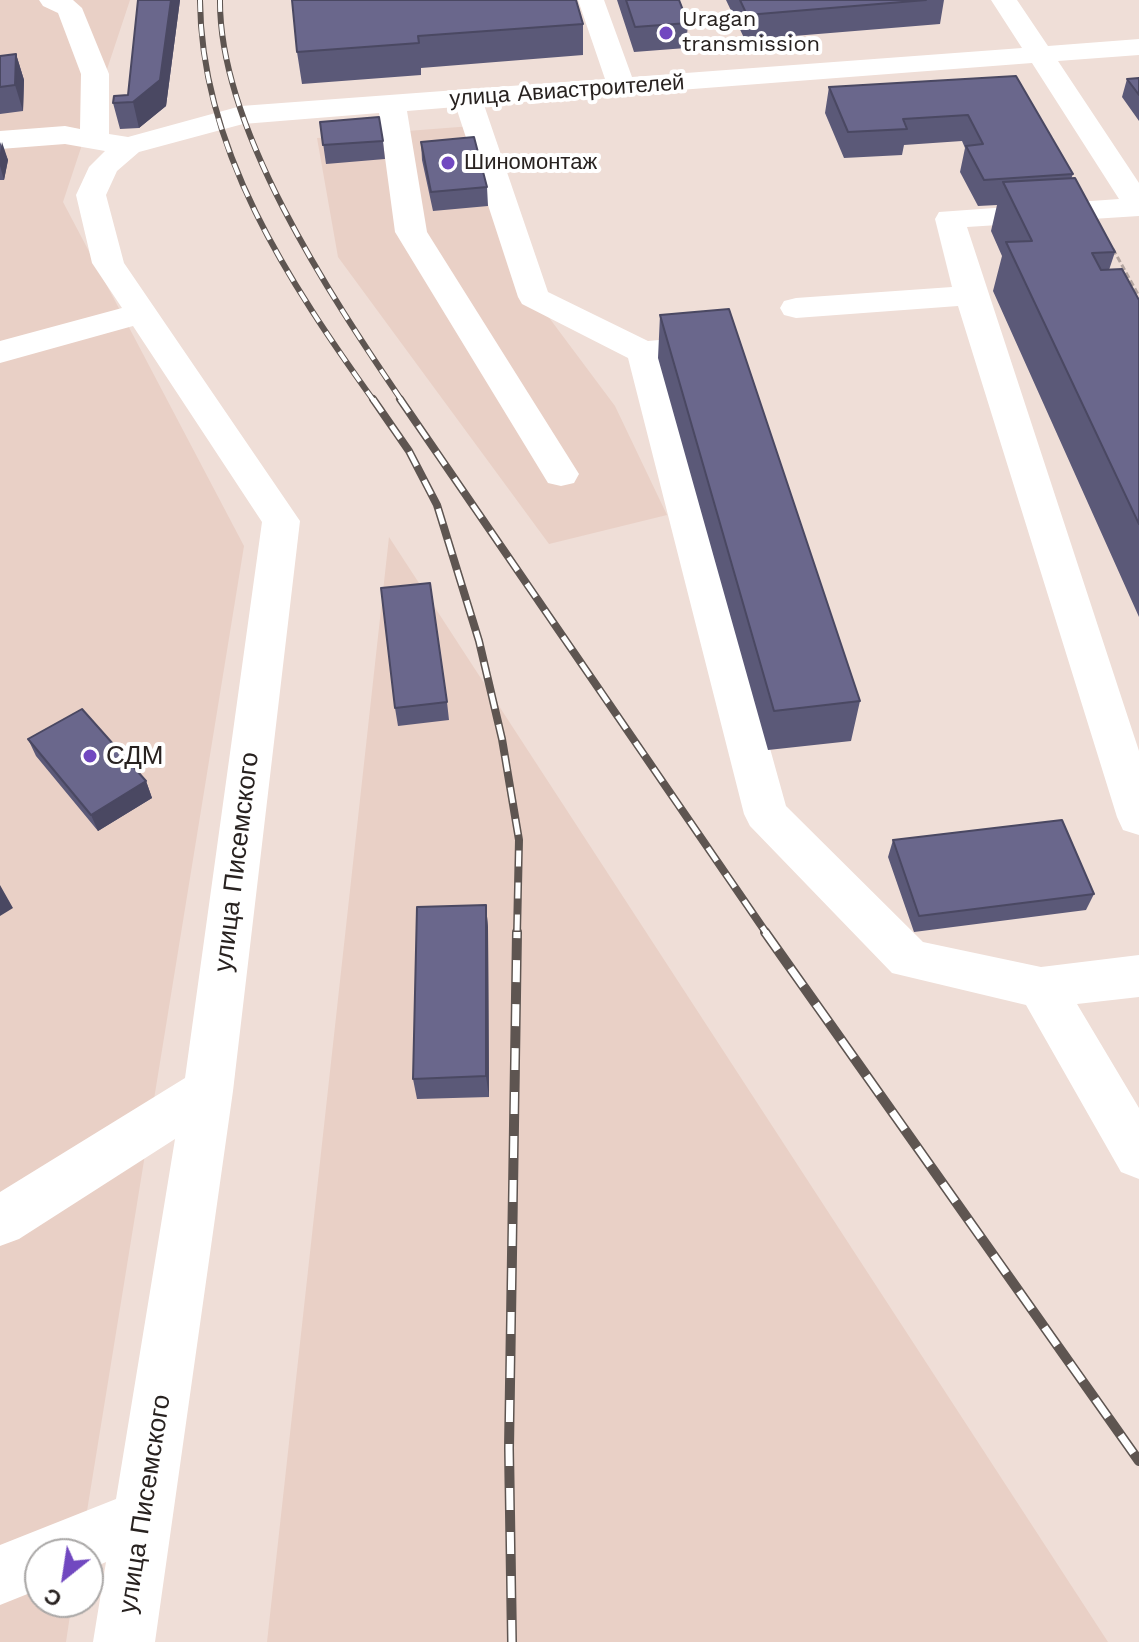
<!DOCTYPE html>
<meta charset="utf-8">
<style>
body{margin:0}
#map{position:relative;width:1139px;height:1642px;overflow:hidden;background:#efded7;font-family:"Work Sans",sans-serif}
canvas{display:block}
.north{position:absolute;left:24px;top:1538px;width:80px;height:80px;box-sizing:border-box;background:#fff;border:2px solid #a9a7a6;border-radius:50%;rotate:210deg;font-size:22px;font-weight:700;line-height:32px;text-align:center;color:#282220}
.north::after{content:'';display:block;margin:auto;width:28px;height:36px;background:#7148c0;clip-path:polygon(50% 0,100% 100%,50% 72%,0 100%)}
</style>
<div id="map">
<canvas width="1139" height="1642"></canvas>
<div class="north">С</div>
</div>
<script>
const ctx = document.querySelector('canvas').getContext('2d');
ctx.lineJoin = 'round';
function fillPath(path, color) { ctx.fillStyle = color; ctx.fill(path, 'evenodd'); }
function stroke(path, color, width, dash) { ctx.strokeStyle = color; ctx.lineWidth = width; ctx.lineCap = dash ? 'butt' : 'round'; ctx.setLineDash(dash || []); ctx.stroke(path); }
function label(font, color, halo, rows, align = 'center') {
  ctx.font = font + ' "Work Sans",sans-serif'; ctx.lineWidth = 8; ctx.setLineDash([]); ctx.textBaseline = 'middle'; ctx.strokeStyle = halo; ctx.fillStyle = color; for (const [text, x, y, turn = 0] of rows) {
    ctx.save(); ctx.translate(x, y); ctx.rotate((+turn || 0) * Math.PI / 180); ctx.textAlign = isNaN(turn) ? turn : align; if (halo) ctx.strokeText(text, 0, 0); ctx.fillText(text, 0, 0); ctx.restore();
  }
}
fillPath(new Path2D(`
 M0 0H130L63 202 244 546 80 1554H40V1602H72L66 1642H0Z
 M472 126 509 264 615 406 667 515 549 544 338 257 317 138Z
 M389 537 1108 1642H267Z`), '#e9d0c6');
stroke(new Path2D(`
 M1113 249 1139 296`), '#b3a5a0', 3, [6, 3]);
fillPath(new Path2D(`
 M39 0H73L82 8 109 74V134L128 137 241 106 605 79 578 0H604L632 77 1022 48 991 0H1017L1048 46 1139 39V55L1058 61 1139 183V216L967 227 1139 751V835L1123 830 1117 817 958 306 796 318 784 315 780 308 784 301 796 298 952 287 935 219 939 212 1119 199 1032 63 484 105 548 292 648 341 670 339 682 342 687 349 682 356 662 360 786 806 923 942 1041 967 1139 955V997L1077 1004 1139 1108V1179L1121 1172 1026 1005 892 973 750 826 744 814 628 358 522 304 518 297 456 107 407 111 427 232 579 474 574 483 561 486 548 483 395 232 379 113 243 124 139 152 117 171 106 195 124 263 300 521 233 1091 155 1642H93L106 1562 88 1570V1554H40V1589L0 1605V1545L116 1499 175 1139 19 1239 0 1246V1192L185 1078 262 522 133 326 0 363V341L122 308 92 263 76 195 89 167 105 151 65 144 0 149V131L65 126 80 129 81 74 58 13 43 6Z`), '#fff');
const railFar2 = new Path2D(`
 M200 0C201 150 290 284 374 401
 M220 0C219 128 331 297 402 401`);
const railFar1 = new Path2D(`
 M373 399 409 451 437 505 479 641 502 739 519 840 517 934
 M400 399 767 934`);
const rail = new Path2D(`
 M765 932 1139 1461
 M512 1642 509 1448 517 932`);
stroke(railFar2, '#5e5551', 6);
stroke(railFar1, '#5e5551', 8);
stroke(rail, '#5e5551', 10);
stroke(railFar2, '#fff', 4, [12]);
stroke(railFar1, '#fff', 5, [16]);
stroke(rail, '#fff', 7, [22]);
fillPath(new Path2D(`
 M138 0H180L166 106 139 128 120 129 113 103 128 95Z
 M292 0 583 24V55L421 68V75L302 84 297 52Z
 M617 0H679L688 23 686 48 634 52Z
 M726 0H944L940 24 745 40Z
 M16 54 24 80 23 111 0 114V56Z
 M1016 76 1073 174 1071 179 1115 252 1109 270 1139 300V617L993 291 1002 256 991 231 997 205 978 206 960 172 965 148 962 141 904 145 902 155 844 158 825 113 829 87Z
 M1139 78V121L1122 97 1127 79Z
 M320 122 383 141 385 159 326 164Z
 M0 142 8 160 4 180H0Z
 M421 142 487 187 488 206 433 211 422 160Z
 M660 315 860 701 851 741 768 750 658 358Z
 M447 702 449 720 398 726 395 708Z
 M28 739 146 781 152 798 98 831 36 756Z
 M893 840 1094 894 1086 910 914 932 888 857Z
 M486 905 488 928 489 1097 417 1099 413 1079Z`), '#5b5978');
fillPath(new Path2D(`
 M171 0H180L166 106 139 128 133 102Z
 M16 54 24 80 23 111 15 85Z
 M2 142 8 160 4 180 0 166V153Z
 M146 781 152 798 98 831 91 815Z
 M0 885 13 908 0 916Z
 M486 905 488 928 489 1097 486 1076Z`), '#4a4862');
const building = new Path2D(`
 M138 0H171L160 80 133 102 113 103 114 96 128 95Z
 M292 0H576L583 24 418 36 419 43 297 52Z
 M626 0H679L688 23 635 27Z
 M740 0H926L747 15Z
 M16 54 15 85 0 87V56Z
 M1016 76 1073 174 984 180 966 146 983 144 968 115 903 119 907 129 848 132 829 87Z
 M1139 78V95L1127 79Z
 M379 117 383 141 323 145 320 122Z
 M474 137 487 187 431 192 421 142Z
 M1075 178 1115 252 1092 253 1101 270 1122 269 1139 300V524L1006 242 1032 241 1003 182Z
 M729 309 860 701 774 711 660 315Z
 M430 583 447 702 395 708 381 588Z
 M82 709 146 781 91 815 28 739Z
 M1062 820 1094 894 919 916 893 840Z
 M486 905V1076L413 1079 417 907Z`);
fillPath(building, '#6a678c');
stroke(building, '#4a4862', 2);
for (const [x, y, r, color] of [
 [666,33,8,"#7148c0"],
 [448,163,8,"#7148c0"],
 [90,756,8,"#7148c0"]
]) { const dot = new Path2D(); dot.arc(x, y, r, 0, 2 * Math.PI); ctx.fillStyle = color; ctx.fill(dot); stroke(dot, '#fff', 3); }
label('22px', '#282220', '#fff', [
 ["Uragan",682,20],
 ["transmission",682,45],
 ["Шиномонтаж",464,163]
], 'left');
label('22px', '#282220', '#fff', [
 ["улица Авиастроителей",567,91,-4]
]);
label('26px', '#282220', '#fff', [
 ["СДМ",106,756]
], 'left');
label('26px', '#282220', '#fff', [
 ["улица Писемского",237,862,-83],
 ["улица Писемского",145,1504,-81]
]);
</script>
